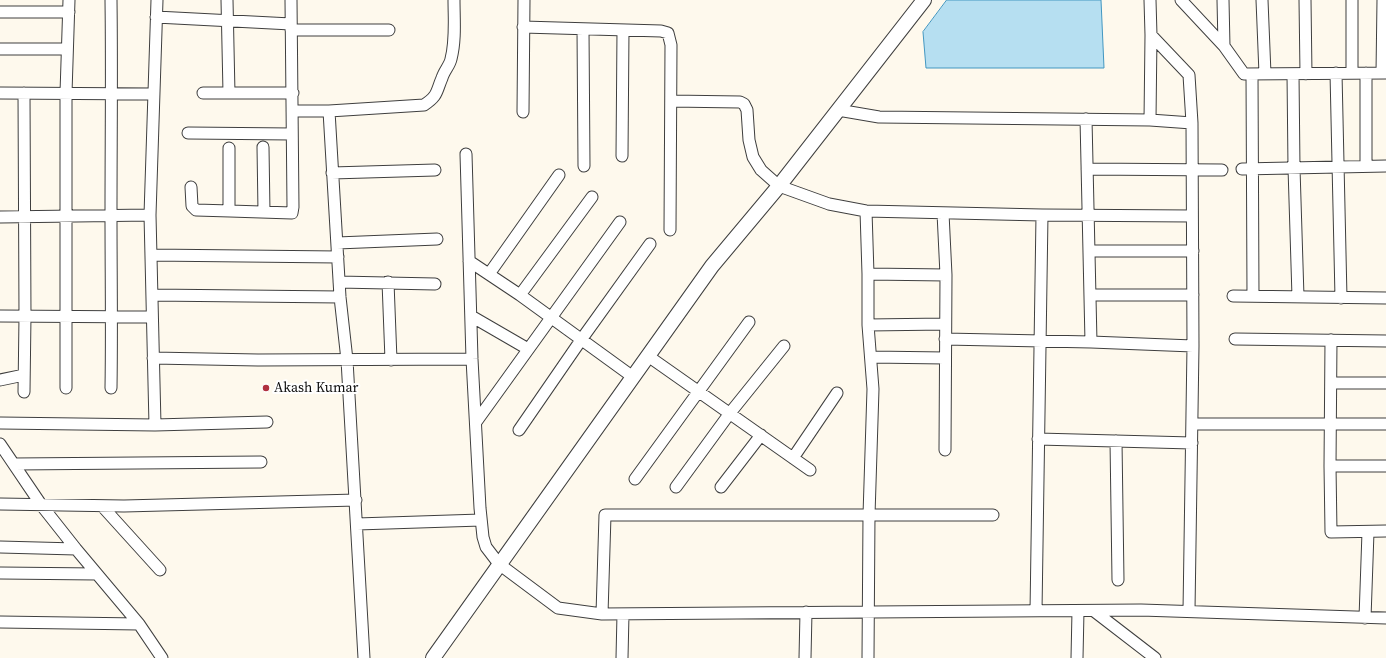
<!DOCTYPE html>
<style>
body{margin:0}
canvas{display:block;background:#fef9ed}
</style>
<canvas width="1386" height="658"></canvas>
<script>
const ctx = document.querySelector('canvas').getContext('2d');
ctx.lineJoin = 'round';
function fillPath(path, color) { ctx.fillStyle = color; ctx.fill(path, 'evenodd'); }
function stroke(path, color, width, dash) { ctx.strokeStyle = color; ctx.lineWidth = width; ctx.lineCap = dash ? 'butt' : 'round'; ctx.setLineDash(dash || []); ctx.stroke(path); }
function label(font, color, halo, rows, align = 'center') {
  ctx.font = font + ' "Source Serif 4",serif'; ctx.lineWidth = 4; ctx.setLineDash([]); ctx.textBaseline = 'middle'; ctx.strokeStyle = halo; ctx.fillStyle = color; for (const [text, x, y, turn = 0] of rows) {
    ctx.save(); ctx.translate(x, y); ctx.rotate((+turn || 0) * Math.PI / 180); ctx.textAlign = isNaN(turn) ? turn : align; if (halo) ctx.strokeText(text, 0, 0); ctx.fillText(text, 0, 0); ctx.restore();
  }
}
const water = new Path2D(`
 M947 0H1101L1104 68H926L923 32Z`);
fillPath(water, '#b6dff1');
stroke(water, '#4397c1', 1);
const minor = new Path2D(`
 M227 0 229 93
 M1181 0 1224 46 1244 74 1386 73
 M1223 0 1224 46
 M1262 0 1265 74
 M1305 0 1306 74
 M1352 0V73
 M0 12H69
 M156 17 291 24
 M523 27 661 31 668 33 671 45 670 230
 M583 29 584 166
 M291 30H389
 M1151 35 1189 75 1192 123 1193 346 1189 611
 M0 49H67
 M1336 73 1341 298
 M1382 73 1383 0
 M1252 74 1253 296
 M1293 74 1294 168 1298 297
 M0 93 154 94
 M203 93H293
 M671 101 740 102 744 104 747 110 749 140 753 157 761 170 779 186 829 204 866 211 1042 215 1192 216
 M838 110 879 117 1150 120 1192 123
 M292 111H329L424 105C438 96 436 92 442 78 444 71 450 65 451 59 456 40 454 19 454 0
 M329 111 340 297 347 360 364 658
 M523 112 524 0
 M1086 119 1091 342
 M1150 120 1151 35 1150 0
 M188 133 292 134
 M263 147 264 212
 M229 148V207L230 211 292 213 293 207 291 0
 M466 154 472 359 480 508 483 537 486 547 499 564 558 608 602 614 1141 610 1386 618
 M622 156 623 30
 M1366 166V73
 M1087 169 1222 170
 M1242 169 1386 166
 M332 173 435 170
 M191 187 192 206 196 210 230 211
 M866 211 868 274V325L873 389 869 515 868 658
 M943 213 946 275 945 450
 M0 217 150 215
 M337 243 437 239
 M1089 251H1193
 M151 255 338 257
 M469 261 520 295 633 377
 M489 274 559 175
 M868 274 946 275
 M339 282 435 284
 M388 282 391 360
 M152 295 340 297
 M520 295 592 197
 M1090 295H1193
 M1233 296 1386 298
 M0 316 152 317
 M471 316 528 349
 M868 325 945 324
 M945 339 1091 342 1193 346
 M1235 339 1386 341
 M1331 340 1330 466 1331 532 1386 531
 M648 356 810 470
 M871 357 945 358
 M153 358 258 360 472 359
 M0 380 24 375
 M1331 383H1386
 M66 388V93L69 0
 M111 388C112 330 111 273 111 215 111 143 112 72 111 0
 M24 392 25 316 24 93
 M476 422 620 222
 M0 423 155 425 267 422
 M1192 424H1386
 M155 425 150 215 157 0
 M519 430 581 340 650 244
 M1038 439 1192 443
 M1116 441 1118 580
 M0 444 42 506 76 549 139 624 162 658
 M793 458 837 393
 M14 464 261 462
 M1330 466H1386
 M635 479 749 322
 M676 487 730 413 784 346
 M721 487 761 435
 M0 504 124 506 356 500
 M102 506 160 570
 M357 524 481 520
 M0 547 76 549
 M0 573 97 574
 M1036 611 1042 215
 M1094 611 1155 658
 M602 614 605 515H993
 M1365 618 1368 532
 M0 622 139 624
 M622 658 623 614
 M805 658 806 612
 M1077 658 1078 611`);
const tertiary = new Path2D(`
 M433 658 712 266 779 186 924 0`);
stroke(minor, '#3f3f3f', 13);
stroke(tertiary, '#3f3f3f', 16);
stroke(minor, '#fff', 11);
stroke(tertiary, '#fff', 14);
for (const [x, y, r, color] of [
 [266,388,4,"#b0303f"]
]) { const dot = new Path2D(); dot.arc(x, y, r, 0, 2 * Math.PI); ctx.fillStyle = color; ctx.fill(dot); stroke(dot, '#fff', 1.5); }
label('14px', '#0c0c0c', '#fff', [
 ["Akash Kumar",274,388]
], 'left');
</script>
